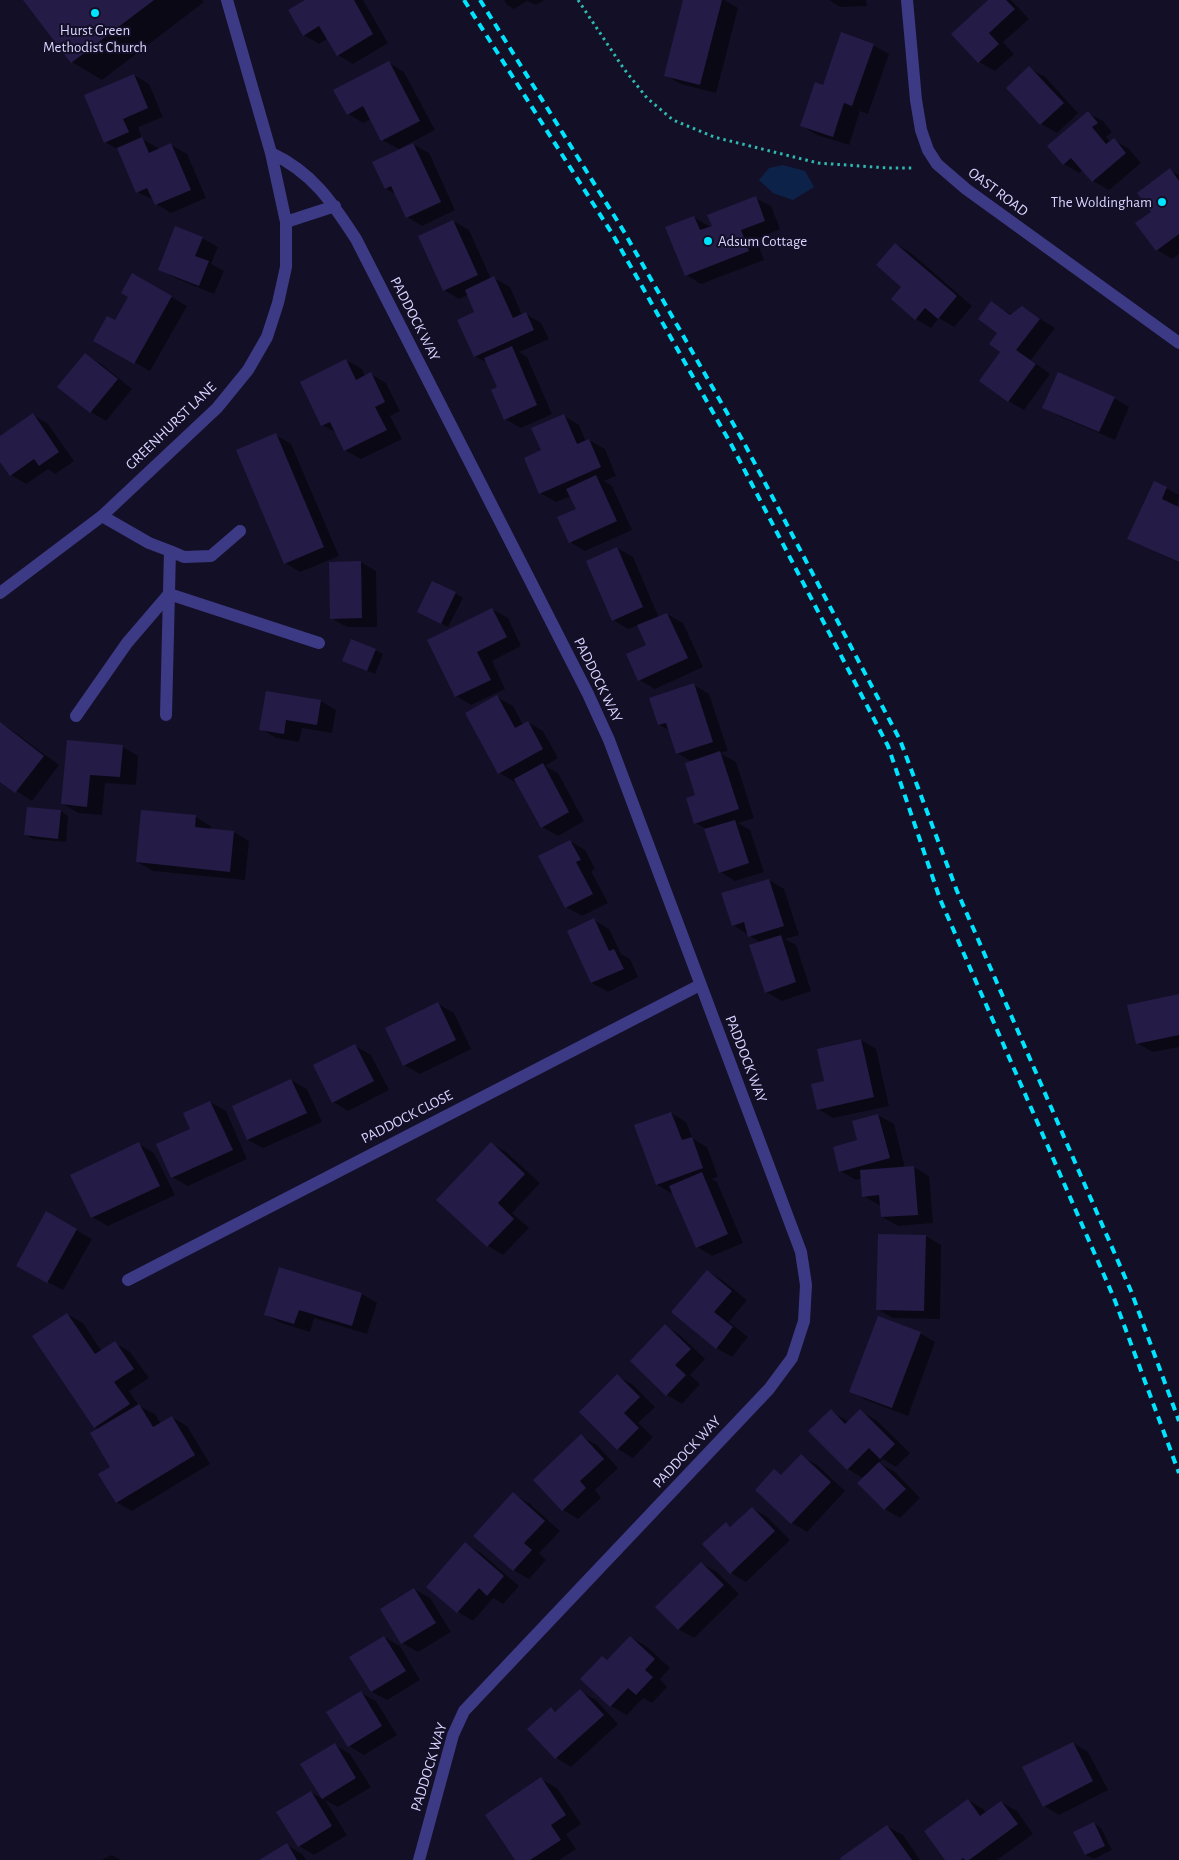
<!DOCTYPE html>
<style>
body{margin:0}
canvas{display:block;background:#130f26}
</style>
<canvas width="1179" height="1860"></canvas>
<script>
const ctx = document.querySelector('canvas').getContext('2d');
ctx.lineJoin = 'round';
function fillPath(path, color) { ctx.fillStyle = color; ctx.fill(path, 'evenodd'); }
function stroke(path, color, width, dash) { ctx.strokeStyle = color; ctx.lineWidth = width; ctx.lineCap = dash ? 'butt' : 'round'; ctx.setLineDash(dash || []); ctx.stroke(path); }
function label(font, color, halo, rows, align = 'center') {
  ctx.font = font + ' "Alegreya Sans",sans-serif'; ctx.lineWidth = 4; ctx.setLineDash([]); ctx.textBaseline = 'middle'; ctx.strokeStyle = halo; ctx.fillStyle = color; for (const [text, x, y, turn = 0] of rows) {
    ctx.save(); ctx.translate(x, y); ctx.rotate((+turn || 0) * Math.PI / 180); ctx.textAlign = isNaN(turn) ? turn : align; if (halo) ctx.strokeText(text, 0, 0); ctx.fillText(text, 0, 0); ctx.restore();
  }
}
fillPath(new Path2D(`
 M783 165 805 171 814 187 793 200 773 193 759 180 769 168Z`), '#0c2248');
fillPath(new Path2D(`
 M24 0H202L204 2 102 80 72 62Z
 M307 0H363L388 43 353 64 338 55 328 38 319 44 304 35Z
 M504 0H544L536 5 527 1 514 9 507 5Z
 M684 0H724L738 8 716 93 681 84 665 75Z
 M829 0H866L867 6 840 7Z
 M989 0H1011L1029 19 1003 42 1014 54 995 71 979 62 953 34Z
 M873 45 889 54 868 114 860 111 849 145 817 135 802 126 823 86Z
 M389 63 404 72 435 130 399 149 382 140 371 119 363 123 348 114Z
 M1029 68 1045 77 1078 113 1057 133 1041 124Z
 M134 75 149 84 163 117 138 127 142 139 158 148 159 150 171 145 187 154 206 198 171 213 156 204 154 200 137 192 119 150 105 142Z
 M1088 113 1103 121 1112 132 1106 137 1111 142 1114 140 1129 149 1141 163 1109 190 1093 181 1083 170 1079 173 1064 164Z
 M413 144 429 153 455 210 422 226 407 217 397 195 385 188Z
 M1170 170 1179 175V254L1172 259 1157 250 1153 212Z
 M755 198 771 206 780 229 756 239 764 260 701 284 686 275 694 217 710 227Z
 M453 221 469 230 491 279 494 278 510 287 522 315 526 314 541 323 549 339 519 352 527 357 552 414 521 428 505 419 499 388 488 363 474 356 476 313 468 295 459 299 444 290Z
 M202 238 218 247 211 264 224 271 214 294 175 278 159 269Z
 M896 244 911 253 972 306 954 327 939 318 931 328 916 319 903 287Z
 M133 275 187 306 150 371 95 340 115 322 130 296Z
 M991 303 1012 315 1023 308 1055 328 1031 360 1050 374 1024 410 1008 401 999 333Z
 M85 355 101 364 132 389 106 421 91 412 59 387Z
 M346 360 362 369 365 376 371 374 386 383 400 411 390 416 402 439 361 459 345 450 337 433 322 425Z
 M1114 398 1129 407 1115 440 1059 416 1043 407Z
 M33 415 48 424 74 461 55 474 48 469 26 484 11 475 0 460V437Z
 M564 416 579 425 586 442 589 440 605 449 616 476 604 481 612 486 632 530 585 551 570 542 577 510 571 496 556 502 540 493 542 451Z
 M276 435 291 444 339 556 300 572 285 563Z
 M1154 482 1179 495 1177 507 1179 508V563L1129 539Z
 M617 548 633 557 659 618 667 614 683 623 703 667 655 689 639 680 648 645 638 625 628 629 613 620Z
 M361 562 376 571 377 627H347L331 618Z
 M455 593 463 598 448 627 426 616Z
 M492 609 508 618 521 646 492 661 505 689 471 705 456 696Z
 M375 650 383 654 375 674 351 664Z
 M694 685 709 694 728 751 720 753 736 762 754 818 738 823 750 830 764 872 735 881 720 872 708 830 695 823 697 796 692 762 677 753 669 730 659 725Z
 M497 697 513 706 523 725 528 722 543 731 558 758 545 766 558 773 584 821 558 836 542 827 517 781 515 782 499 773 467 713Z
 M321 701 336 710 332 733 302 728 299 742 276 738 261 729Z
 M0 723 13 731 59 765 32 801 0 780Z
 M68 742 123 747 138 756 136 785 105 783 102 815 78 813 63 804Z
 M28 808 61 811 68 816 66 842 33 839 25 835Z
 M196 817 211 826V830L234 832 249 841 245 880 153 871 137 862Z
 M570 841 585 850 595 869 591 871 608 903 582 916 566 907Z
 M769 880 784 889 799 935 785 939 796 945 811 991 782 1001 766 992 761 943 733 925Z
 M594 920 609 929 621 954 630 959 638 977 608 992 592 983 569 932Z
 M1179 995V1047L1153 1052 1137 1043Z
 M438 1004 454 1013 471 1049 420 1074 404 1065Z
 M861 1040 876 1049 889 1106 833 1118 818 1109 826 1082Z
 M355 1046 371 1055 389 1090 348 1111 333 1102Z
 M291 1080 307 1089 322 1122 263 1148 248 1140Z
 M210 1102 226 1111 247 1159 188 1186 172 1177 191 1130Z
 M671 1113 686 1122 693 1139 707 1147 718 1177 712 1179 717 1182 743 1243 712 1256 697 1247 673 1194 657 1185 636 1126Z
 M878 1115 894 1124 905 1168 914 1167 929 1176 933 1223 898 1226 882 1217 881 1205H879L863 1196 862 1178 856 1180 840 1171Z
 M491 1143 506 1152 540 1183 512 1213 529 1228 503 1255 488 1246 438 1200Z
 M139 1144 154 1153 175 1195 108 1226 92 1217 72 1175Z
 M46 1213 92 1239 63 1290 33 1274Z
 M926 1236 941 1245 940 1319 893 1318 877 1309Z
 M280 1269 362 1294 377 1303 367 1334 314 1318 310 1332 281 1323 266 1315Z
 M707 1271 722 1280 747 1300 729 1322 748 1337 732 1357 716 1348Z
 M67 1314 83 1323 102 1352 115 1343 130 1352 149 1378 129 1391 139 1406 155 1414 161 1424 172 1417 187 1426 210 1464 132 1511 116 1502 112 1468 99 1429 95 1427Z
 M665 1326 680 1335 705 1359 690 1375 700 1384 682 1404 667 1395Z
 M920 1333 935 1342 908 1416 866 1400 851 1391Z
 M617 1376 632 1384 655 1407 638 1423 653 1437 633 1458 618 1449Z
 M831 1411 849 1422 860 1411 876 1420 910 1453 896 1467 883 1459 879 1463 895 1472 920 1498 900 1518 885 1509 864 1479 848 1469 810 1431Z
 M581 1436 597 1445 618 1468 595 1490 601 1498 578 1519 563 1510Z
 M801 1456 817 1465 845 1491 807 1532 792 1523 782 1476Z
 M513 1494 529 1503 560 1531 539 1553 546 1560 529 1579 513 1570Z
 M752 1508 767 1517 790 1540 746 1582 731 1573 726 1524 732 1527Z
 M465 1544 481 1553 519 1586 503 1604 493 1598 473 1621 458 1612Z
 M701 1563 717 1572 739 1594 694 1638 678 1629Z
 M414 1589 430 1598 451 1632 418 1652 402 1643Z
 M384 1637 400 1646 420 1680 387 1700 372 1692Z
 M630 1637 646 1646 670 1668 660 1679 667 1687 652 1703 643 1698 627 1715 611 1706 582 1678 602 1657 608 1661Z
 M580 1691 596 1700 618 1724 571 1767 556 1758 529 1729 551 1708 557 1712Z
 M361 1693 376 1701 397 1735 364 1755 349 1746Z
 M1073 1743 1088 1752 1108 1790 1059 1815 1044 1806Z
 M335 1745 350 1754 371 1787 338 1807 325 1800 347 1835 314 1855 299 1846 311 1792 324 1800 302 1765Z
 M541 1779 557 1788 581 1824 566 1834 576 1849 559 1860H517Z
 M968 1800 983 1809 986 1813 1001 1802 1017 1811 1033 1834 997 1860H947Z
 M1094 1823 1101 1828 1112 1850 1094 1859 1086 1855 1075 1832Z
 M887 1826 903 1835 920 1860H842Z
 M287 1845 302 1854 306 1860H262Z
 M112 1855 121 1860H101Z`), '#0007');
fillPath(new Path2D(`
 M23 0H154L71 63Z
 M305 0H354L373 34 337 56 319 26 303 36 288 10Z
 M683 0H722L700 85 664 76Z
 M988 0H1006L1015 9 989 33 999 44 978 63 951 34Z
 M841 32 874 44 852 106 844 103 833 137 800 126 815 82 823 85Z
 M389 61 420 121 381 141 363 106 347 115 333 90Z
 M1029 66 1064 103 1040 125 1006 88Z
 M134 74 148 108 123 119 129 132 104 143 84 95Z
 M1088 111 1098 123 1092 127 1106 144 1114 138 1126 153 1092 182 1071 158 1063 165 1047 146Z
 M142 137 149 153 171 143 191 190 155 205 147 188 136 193 117 148Z
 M413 143 441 202 406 218 391 186 385 189 372 162Z
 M1170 168 1179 181V234L1156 251 1135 223 1151 212 1137 193Z
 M756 196 765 221 741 230 749 251 685 276 665 227 694 216 700 230 712 226 707 215Z
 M453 220 478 275 443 291 418 236Z
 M175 226 203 237 195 256 209 261 199 286 158 270Z
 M895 243 957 296 938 319 925 308 915 320 891 299 901 287 876 265Z
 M132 273 172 296 134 364 93 341 107 316 115 320 128 297 121 293Z
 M494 276 513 318 526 312 534 330 474 357 457 320 474 312 465 290Z
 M991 301 1010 315 1022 306 1040 319 1016 350 1036 364 1008 402 979 381 1000 352 989 344 997 333 978 319Z
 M512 346 537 405 504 420 491 390 497 387 484 358Z
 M85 353 118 379 90 413 57 387Z
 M346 359 356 380 371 372 385 402 375 407 387 430 344 451 330 422 321 426 300 382Z
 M1058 372 1115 397 1099 432 1042 408Z
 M33 413 59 452 39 466 34 459 10 476 0 462V436Z
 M564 414 577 444 589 439 601 467 539 494 524 458 541 450 531 428Z
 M276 433 324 547 284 564 236 450Z
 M596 475 617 521 569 543 557 517 576 509 566 489Z
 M1154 481 1167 487 1162 499 1179 507V562L1127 539Z
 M617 547 643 607 612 621 586 561Z
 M361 561 362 618 330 619 329 562Z
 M432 581 456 592 441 624 417 612Z
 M492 608 507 637 477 652 491 680 455 697 427 640Z
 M667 613 688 658 638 681 626 654 646 645 637 625Z
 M351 639 376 649 367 671 342 661Z
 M694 683 713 742 676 754 666 723 658 725 649 698Z
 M266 691 321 700 317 725 286 720 284 734 259 730Z
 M497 695 515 728 528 721 543 749 498 774 465 713Z
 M0 722 44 756 15 793 0 782Z
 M67 740 123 745 120 777 90 775 87 807 61 804Z
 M720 751 739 809 694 824 686 798 695 795 685 763Z
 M543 763 569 812 541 828 514 779Z
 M27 807 61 810 58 839 24 835Z
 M141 810 196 815 195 827 234 831 230 872 136 862Z
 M735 820 749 863 719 873 704 829Z
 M570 840 581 860 576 862 593 894 565 908 538 856Z
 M769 879 784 926 748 937 744 922 732 926 721 893Z
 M594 918 609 951 614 949 624 969 591 983 567 931Z
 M781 935 796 982 765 993 749 945Z
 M1179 994V1035L1136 1044 1127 1005Z
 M438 1002 456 1040 403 1066 385 1028Z
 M861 1039 874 1097 817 1110 811 1084 824 1081 817 1049Z
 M355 1044 374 1081 332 1103 313 1065Z
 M291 1079 307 1113 247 1140 232 1106Z
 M210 1101 233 1150 171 1178 156 1144 190 1129 183 1113Z
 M671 1112 682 1140 692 1137 703 1168 656 1185 634 1125Z
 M878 1114 890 1158 839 1172 833 1147 857 1140 852 1121Z
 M139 1142 160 1186 91 1218 70 1175Z
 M491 1142 525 1174 498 1203 514 1219 487 1247 436 1200Z
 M914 1166 918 1215 881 1217 879 1195 862 1197 860 1170Z
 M702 1172 728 1234 696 1248 669 1186Z
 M46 1211 77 1229 47 1283 16 1266Z
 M878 1234 926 1235 924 1311 876 1310Z
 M279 1267 362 1293 352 1326 299 1310 294 1324 264 1315Z
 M707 1270 732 1291 714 1312 733 1327 716 1349 671 1312Z
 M67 1313 95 1354 115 1341 134 1369 114 1382 130 1404 94 1428 32 1336Z
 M878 1316 921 1332 892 1408 849 1392Z
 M665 1324 691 1349 675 1365 686 1375 666 1396 630 1361Z
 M617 1374 640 1397 624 1413 639 1428 617 1450 579 1412Z
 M139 1404 153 1427 172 1416 195 1455 116 1503 98 1474 110 1467 90 1433Z
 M831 1409 845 1424 860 1409 895 1444 880 1459 869 1448 847 1470 808 1431Z
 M581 1434 604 1459 580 1481 586 1488 562 1511 533 1480Z
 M801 1454 831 1482 791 1524 755 1490 774 1469 781 1475Z
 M879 1462 906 1489 884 1510 857 1483Z
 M513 1492 545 1521 524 1543 532 1550 513 1571 473 1536Z
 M752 1507 775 1531 730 1574 702 1544 726 1522 730 1527Z
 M465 1542 504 1576 487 1596 479 1588 457 1613 426 1587Z
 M701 1562 724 1585 678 1630 655 1607Z
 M414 1588 436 1623 401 1644 380 1609Z
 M384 1636 406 1671 371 1692 349 1657Z
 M630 1636 655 1659 645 1670 653 1677 636 1695 628 1688 610 1707 580 1679 602 1656 607 1660Z
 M580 1689 604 1715 555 1759 527 1729 551 1707 555 1712Z
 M361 1691 382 1726 348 1747 326 1712Z
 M1073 1742 1093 1781 1043 1807 1022 1767Z
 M335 1743 356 1778 322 1799 300 1764Z
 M541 1777 566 1815 551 1825 561 1840 530 1860H515L485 1815Z
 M311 1791 332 1826 298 1847 276 1812Z
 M968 1799 980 1816 1001 1801 1018 1824 969 1860H965L963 1858 961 1860H945L924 1831Z
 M1094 1822 1105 1846 1085 1855 1073 1832Z
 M887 1825 912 1860H841L840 1858Z
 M287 1843 297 1860H259Z`), '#241b47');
stroke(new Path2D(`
 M578 0 624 69 647 98 673 120 714 137 818 163 888 168H912`), '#2fb8b0', 3, [2.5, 4]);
stroke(new Path2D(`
 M102 516 149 543 170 551 184 557 211 556 240 531
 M166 715 170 551
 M76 716 127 643 169 594 319 643`), '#3d3a85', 12);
stroke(new Path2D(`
 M907 0 916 100 921 130 928 150 937 164 966 189 1179 343
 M271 153C312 172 332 202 356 239L588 694 609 740 801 1252 806 1285 804 1321 792 1358 769 1389 464 1711 453 1735 419 1860
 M286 222 335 206
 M0 593 102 516 217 408 248 370 267 337 278 303 286 267V222L271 153 227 0
 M128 1280 700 985`), '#3d3a85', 12);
stroke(new Path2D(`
 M464 0 613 235 732 446 888 746 940 899 1114 1298 1179 1473
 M480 0 623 230 743 441 900 740 957 891 1131 1291 1179 1421`), '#00e5ff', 4, [8, 6]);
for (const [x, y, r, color] of [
 [95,13,5,"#00e5ff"],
 [1162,202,5,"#00e5ff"],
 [708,241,5,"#00e5ff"]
]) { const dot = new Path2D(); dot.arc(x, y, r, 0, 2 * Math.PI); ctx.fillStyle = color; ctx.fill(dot); stroke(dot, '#130f26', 2); }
label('15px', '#d9d4ff', '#130f26', [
 ["Hurst Green",95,30],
 ["Methodist Church",95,47],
 ["The Woldingham",1152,202,"right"],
 ["Adsum Cottage",718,241,"left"]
]);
label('15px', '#d9d4ff', '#130f26', [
 ["OAST ROAD",998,192,37],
 ["PADDOCK WAY",415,319,63],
 ["GREENHURST LANE",171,426,-44],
 ["PADDOCK WAY",598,680,64],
 ["PADDOCK WAY",746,1059,69],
 ["PADDOCK CLOSE",407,1117,-27],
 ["PADDOCK WAY",687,1452,-47],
 ["PADDOCK WAY",429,1767,-73]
]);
</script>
